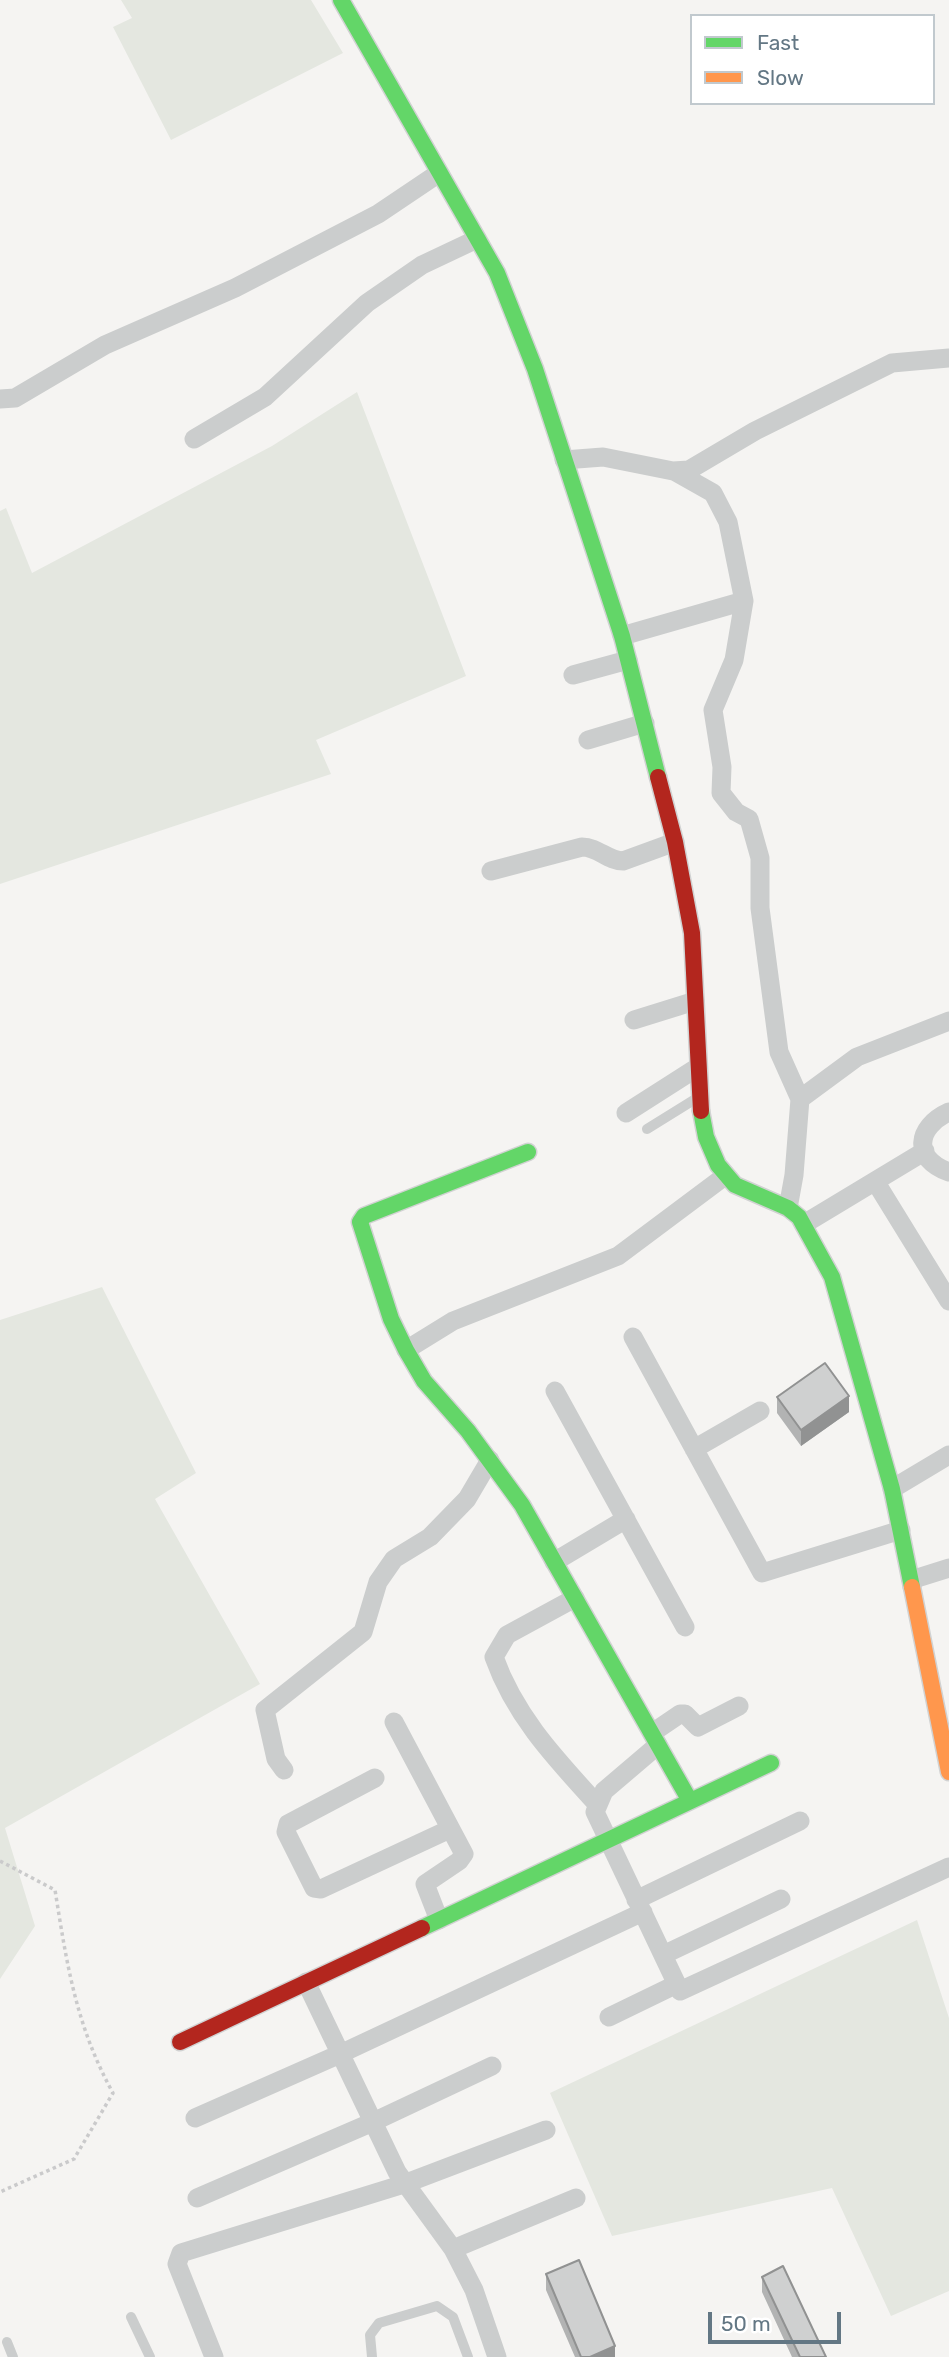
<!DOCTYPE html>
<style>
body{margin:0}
#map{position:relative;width:949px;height:2357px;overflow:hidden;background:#f5f4f2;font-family:Rubik,sans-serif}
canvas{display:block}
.legend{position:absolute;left:690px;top:14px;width:245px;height:91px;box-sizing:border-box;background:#fff;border:2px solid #c1c9ce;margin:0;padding:9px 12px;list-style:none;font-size:21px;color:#637784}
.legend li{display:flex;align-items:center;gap:14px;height:35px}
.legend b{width:35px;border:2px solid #c1c9ce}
.scale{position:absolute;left:708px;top:2312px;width:133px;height:32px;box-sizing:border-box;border:4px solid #637784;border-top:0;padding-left:9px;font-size:21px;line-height:24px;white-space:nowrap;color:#637784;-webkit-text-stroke:5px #fff;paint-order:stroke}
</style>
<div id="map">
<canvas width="949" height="2357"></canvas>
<ul class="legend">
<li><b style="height:9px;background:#63d668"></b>Fast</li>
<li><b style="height:9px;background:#ff974d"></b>Slow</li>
</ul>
<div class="scale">50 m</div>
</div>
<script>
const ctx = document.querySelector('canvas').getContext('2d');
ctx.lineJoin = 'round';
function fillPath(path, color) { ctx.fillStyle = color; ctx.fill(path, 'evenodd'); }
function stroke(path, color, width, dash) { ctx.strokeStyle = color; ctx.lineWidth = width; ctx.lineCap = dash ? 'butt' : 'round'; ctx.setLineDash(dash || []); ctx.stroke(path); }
fillPath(new Path2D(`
 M121 0H311L343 53 171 140 113 27 132 18Z
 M357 392 466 676 316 740 331 774 0 884V511L6 508 32 573 272 446Z
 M102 1287 196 1473 155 1499 260 1684 5 1828 35 1926 0 1979V1320Z
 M917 1920 949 2018V2291L891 2316 832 2188 612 2236 550 2093Z`), '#e4e7e0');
const fast = new Path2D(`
 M341 0 497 273 535 369 622 636 658 777
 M701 1111 706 1137 718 1165 735 1185 788 1208 799 1217 832 1277 892 1489 912 1587
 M528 1152 364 1216 360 1222 391 1319 406 1350 424 1381 468 1431 522 1505 690 1801
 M422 1928 771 1763`);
const slow = new Path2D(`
 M912 1587 949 1772`);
const jam = new Path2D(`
 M658 777 675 842 692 933 701 1111
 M180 2042 422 1928`);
stroke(fast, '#d1d2d2', 19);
stroke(slow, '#d1d2d2', 19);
stroke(jam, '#d1d2d2', 19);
stroke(new Path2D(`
 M0 1861 55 1890C67 1965 76 2026 113 2093L74 2159 0 2192`), '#cacacb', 3.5, [3.5, 3.5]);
stroke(new Path2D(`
 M647 1129 697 1098
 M131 2317 150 2357
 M7 2342 13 2357
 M372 2357 370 2335 379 2323 437 2306 453 2317 468 2357`), '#cbcdcd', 10);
stroke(new Path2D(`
 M0 399 15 398 105 345 235 288 378 214 439 173
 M194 439 265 397 367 303 422 265 477 239
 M564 460 603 457 673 471 689 470 755 431 892 363 949 358
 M744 601 734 660 713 710 722 767 721 793 736 812 749 819 760 858V908L779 1052 800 1099 794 1175 788 1208
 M622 636 744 601 728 522 713 493 674 471
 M573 675 628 660
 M588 740 645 723
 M491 871 582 847C598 847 608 861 623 861L675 842
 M634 1020 695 1001
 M800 1099 857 1057 949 1021
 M949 1112C916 1127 912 1159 949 1172
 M626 1113 698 1067
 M875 1181 949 1301
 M804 1224 925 1151
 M633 1337 762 1573 901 1530
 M406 1350 453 1321 618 1256 725 1176
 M555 1391 685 1627
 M694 1449 760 1411
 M892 1489 949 1455
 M554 1562 626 1519
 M911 1580 949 1568
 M575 1598 507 1635 494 1657C515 1716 555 1758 596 1803
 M394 1722 464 1854 459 1861 425 1884 439 1920
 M652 1733 680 1714H685L698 1727 739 1706
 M658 1745 604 1791 595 1812 680 1991 949 1867
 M284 1770 276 1759 265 1710 363 1632 378 1582 394 1559 430 1537 467 1499 490 1460
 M375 1778 288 1824 286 1832 314 1888 321 1889 450 1829
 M636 1900 800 1821
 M663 1955 781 1899
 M306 1982 397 2172 453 2249 474 2290 497 2357
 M609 2017 677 1984
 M195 2118 340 2054 643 1912
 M197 2198 373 2122 492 2066
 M453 2249 576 2198
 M214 2357 177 2264 181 2253 404 2184 546 2130`), '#cbcdcd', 19);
stroke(fast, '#63d668', 16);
stroke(slow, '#ff974d', 16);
stroke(jam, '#b3261e', 16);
fillPath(new Path2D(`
 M777 1397 849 1412 801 1446 777 1413Z
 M546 2274 615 2357H575L546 2290Z
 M762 2277 826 2357H792L762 2292Z`), '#b2b3b3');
fillPath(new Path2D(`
 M849 1396V1412L801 1446V1430Z
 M615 2346V2357H590Z`), '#919292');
const building = new Path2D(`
 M825 1363 849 1396 801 1430 777 1397Z
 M579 2260 615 2346 590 2357H581L546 2274Z
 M783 2266 826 2357H800L762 2277Z`);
fillPath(building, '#cfd0d0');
stroke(building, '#919292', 2);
</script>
